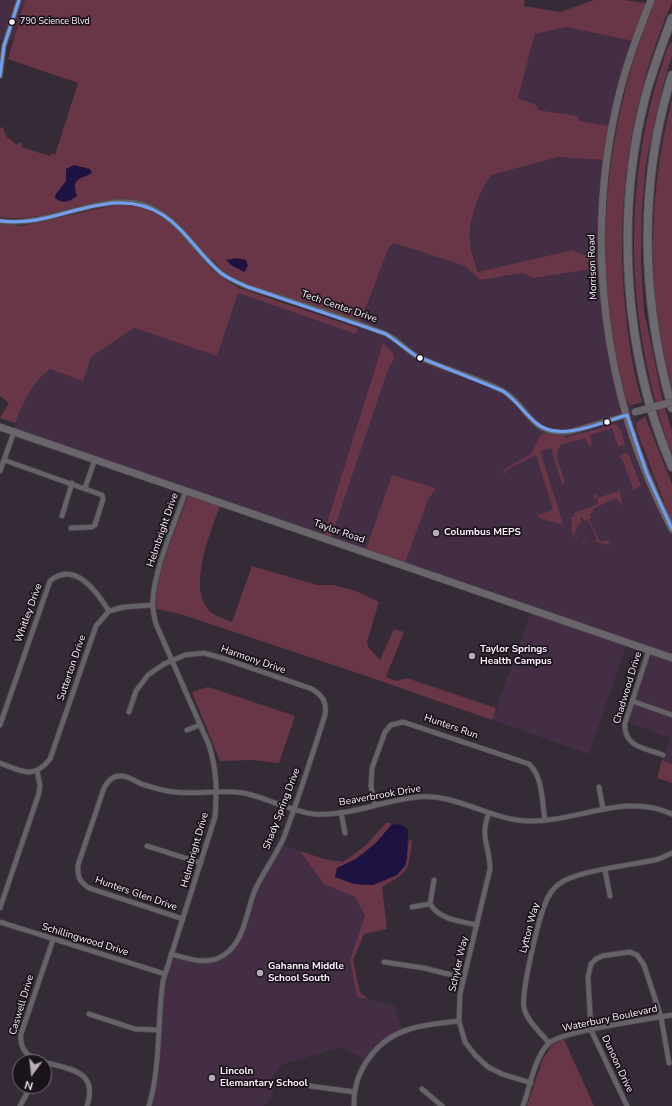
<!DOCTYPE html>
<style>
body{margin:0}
#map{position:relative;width:672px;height:1106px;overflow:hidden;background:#342b36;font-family:"Nunito Sans",sans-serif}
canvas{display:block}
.north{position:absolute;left:12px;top:1054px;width:40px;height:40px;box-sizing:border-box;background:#1b131b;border:1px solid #756b75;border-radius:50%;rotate:195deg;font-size:11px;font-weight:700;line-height:16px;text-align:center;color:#fcf0fd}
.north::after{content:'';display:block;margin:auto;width:14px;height:18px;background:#b6abb7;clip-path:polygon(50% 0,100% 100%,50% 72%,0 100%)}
</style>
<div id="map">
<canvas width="672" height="1106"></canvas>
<div class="north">N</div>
</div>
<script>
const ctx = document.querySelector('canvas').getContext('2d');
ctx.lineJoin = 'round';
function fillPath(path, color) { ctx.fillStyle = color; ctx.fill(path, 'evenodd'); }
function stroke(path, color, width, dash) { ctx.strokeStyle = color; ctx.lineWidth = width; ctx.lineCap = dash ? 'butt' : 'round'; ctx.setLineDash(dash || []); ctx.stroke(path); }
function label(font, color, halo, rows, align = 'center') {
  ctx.font = font + ' "Nunito Sans",sans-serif'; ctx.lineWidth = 3.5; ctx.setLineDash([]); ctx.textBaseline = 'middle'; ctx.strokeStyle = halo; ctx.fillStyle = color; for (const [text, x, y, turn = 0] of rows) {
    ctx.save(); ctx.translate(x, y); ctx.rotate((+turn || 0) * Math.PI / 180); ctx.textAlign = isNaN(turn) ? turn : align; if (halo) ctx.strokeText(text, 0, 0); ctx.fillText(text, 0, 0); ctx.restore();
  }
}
fillPath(new Path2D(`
 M0 0H25L13 40H1L0 43Z
 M566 27 633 41 609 126 580 121 577 116 538 110 535 105 518 98 535 34Z
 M560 157 603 160 599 219V255H582L572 250 478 272 470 241 472 216 484 184 491 175Z
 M394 243 465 266 480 280 523 273 534 278 606 267 609 310 626 400 631 405 637 422 636 428 651 471 672 523V764L662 760 670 738 627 722 652 654 626 646 589 754 492 720 533 606 405 563 428 500 436 488 392 475 366 549 331 538 389 367 395 358 383 343 323 535 220 506 10 436 26 397 42 375 50 369 83 380 91 357 134 328 217 356 238 293 356 334 389 247Z
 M284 845 300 851 324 884 355 897 365 915 350 960 357 997 394 1005 402 1030 379 1042 364 1059 340 1047 282 1065 272 1077 273 1096 264 1106H153L160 1070 163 994 172 960 176 958 194 964 213 960H222L232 953 240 941 263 879Z`), '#432e45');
fillPath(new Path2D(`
 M25 0H525L524 6 560 12 594 0H625L646 3 633 41 566 27 535 34 518 98 536 105 538 110 577 116 580 121 609 126 603 160 559 157 491 175C479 192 468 220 470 242 471 252 475 262 478 272L572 250 583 255H599L598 268 534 278 523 273 480 280 465 266 394 243 389 247 360 323 247 284 223 271 213 260 207 264C215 274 227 281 239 288L358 328 356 334 238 293 217 356 134 328 91 357 83 381 50 369C32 382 23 403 15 423L0 418 9 403 0 396V223L21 226 115 205C134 204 150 208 165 219L168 215C113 176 60 227 0 217V128L6 127 3 129 7 137 17 145 19 142 22 144 21 147 50 156 51 153 55 155 78 83 8 59Z
 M655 0H672V2C632 95 616 194 624 295 627 331 632 368 642 402L631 405 626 400C619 371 612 341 609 311 597 207 615 97 655 0Z
 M672 42V56L663 85 646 163 642 207 641 261 644 310 662 398 672 431V454C624 320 620 178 669 44Z
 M672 99V389C668 370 663 351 660 332 647 255 653 174 672 99Z
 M383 343 390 349 395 358 389 367 331 538 323 535Z
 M645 416 672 484V523L636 428 637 422Z
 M615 424C621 427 623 438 625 445L615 448 618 446 612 428 590 435 592 444 589 445 585 438 560 445 561 448 557 449 558 454 556 455 565 483 562 484 551 448 540 451 563 524 565 525 542 519 537 515 538 512 539 515 553 510 536 455 506 470V473H503L505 469 531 454 540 436 544 433 565 436V438Z
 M625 453H628L641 486 632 490 631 488 633 487 622 459 619 457Z
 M392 475 436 488 428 500 405 563 366 549Z
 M620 491 622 505 615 498 593 509V512L590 514 591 518 589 519 600 542 610 540 608 545 593 541 597 539 588 520 584 521 582 517 580 519 582 523H578L574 535 577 536 576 539 585 542 587 540 586 543C572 539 570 531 572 518H568L567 515 569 518 575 516 574 513 598 504 597 498 594 499 593 495 596 494 597 498Z
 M188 496 220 506C211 531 185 592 212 613 217 617 226 619 232 622L252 566 317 585H334L356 591 379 602 367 642 368 647 380 660 394 629 404 632 386 677 397 681 407 678 496 708 492 720 372 678 180 614 157 609C151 584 179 522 188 496Z
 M208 687 295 716 279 763 252 760 220 761 192 692Z
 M662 760 672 764V783L657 778Z
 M387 822 392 824 376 843 356 859 337 868 335 877C363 890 382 887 405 866L409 840 412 841C408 872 409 872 382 887L387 929 364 934 353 960 360 992 368 999 357 997 350 960 365 915 355 897 324 884 300 851 324 859 343 862 365 846Z
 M564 1039 594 1106H527L543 1059 552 1045Z`), '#683647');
fillPath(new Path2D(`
 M74 165 90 169 92 173C79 180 71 178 77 196 70 202 62 204 55 198L56 194 66 181V169Z
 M237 258 246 260 248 266 244 272 231 265 226 260Z
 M392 824 402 825 408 830 407 859 405 866 397 875 373 885 355 884 335 877 337 868 356 859 376 843Z`), '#1d1241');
const street = new Path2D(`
 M0 76 4 46 19 0
 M0 221C46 228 100 193 141 204 177 214 194 251 221 273 229 279 239 283 248 287 294 302 341 316 386 334 400 340 407 353 421 358 447 370 477 377 503 391 530 406 528 436 569 432L627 415
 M4 460 102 495 103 499 95 525 92 527 71 528
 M0 471 14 432
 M85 488 95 459
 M62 516 72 483
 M649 650 625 723C623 747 645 748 663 755
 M632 701 672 715
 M129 712 136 691 148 675 164 664 185 655 204 653 222 658 312 689C323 696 327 702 325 715 312 756 299 797 284 837 276 856 263 872 255 890 246 912 245 941 224 955 208 966 188 959 171 954
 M0 725 50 581C75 560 97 592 109 611
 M187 730 200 725
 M0 763C21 771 34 780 50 759L96 626 109 611 124 607 153 605
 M599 787 603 809
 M375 805 371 786 372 768 385 732 391 725 403 722 529 764C543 776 542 803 545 820
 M341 812 345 833
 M489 813C479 837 490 846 490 869L460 994 459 1021 465 1042 475 1055 488 1067 502 1074 531 1083
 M147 846 201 863
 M605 870 610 896
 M430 904 434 880
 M412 907 430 904C440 920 460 921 477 925
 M0 908 39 793 40 785 37 771
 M183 919 89 888C80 882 77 877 78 865L104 788C108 781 112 776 120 776 129 775 136 783 145 785 154 788 165 791 174 792 197 795 221 789 244 793 268 798 289 811 314 814 349 817 383 800 418 797 457 793 491 821 530 821 578 822 625 792 672 814
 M0 922 165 974
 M53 940 21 1034C15 1081 106 1048 87 1106
 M384 962 424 968 464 978
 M89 1014 135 1029 159 1030
 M549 1043C541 1033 527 1021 524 1008 521 992 538 921 545 904 548 896 552 889 559 884 577 870 635 865 659 859L672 853
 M310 1086 355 1092
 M422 1089 442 1106
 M20 1106 31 1086
 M149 1106C161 1065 157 1022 163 981L215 817C217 789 217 771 209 745L156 624C154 616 152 608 153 600 154 569 176 521 186 490
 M354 1106C353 1071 376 1039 410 1029 425 1024 443 1023 459 1021
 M523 1106C530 1087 534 1059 548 1044 560 1031 650 1019 672 1015
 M627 1106 591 1030 588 977 591 964 596 959 602 956 630 952 637 955 644 965 661 1017 669 1063`);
const secondary = new Path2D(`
 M651 0C639 30 628 60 620 91 583 237 602 396 672 529
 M0 427 672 658`);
const highway = new Path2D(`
 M672 18C662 45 652 71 645 98 615 216 624 356 672 467
 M672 75C638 184 641 299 672 408`);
stroke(street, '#4f4751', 6);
stroke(secondary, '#4f4751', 8);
stroke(highway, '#4f4751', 10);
stroke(street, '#656367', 4.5);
stroke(secondary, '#69656b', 7);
stroke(highway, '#6e6871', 8);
const secondaryBridge = new Path2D(`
 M635 412 672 402`);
stroke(secondaryBridge, '#4f4751', 8, []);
stroke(secondaryBridge, '#69656b', 7);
stroke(new Path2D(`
 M0 76 4 46 19 0
 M0 221C12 222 24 222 36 220 79 212 123 189 163 215 186 230 200 256 221 273 229 279 239 283 248 287L386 334 416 356 503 391C516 400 524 413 536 423 559 443 602 422 627 415
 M627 415 647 474 672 529`), '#739eef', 3);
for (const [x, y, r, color] of [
 [12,22,3.5,"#fcf0fd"],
 [420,358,3.5,"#fcf0fd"],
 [607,422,3.5,"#fcf0fd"],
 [436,533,4,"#b6abb7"],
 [472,656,4,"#b6abb7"],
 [260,973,4,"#b6abb7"],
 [212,1078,4,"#b6abb7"]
]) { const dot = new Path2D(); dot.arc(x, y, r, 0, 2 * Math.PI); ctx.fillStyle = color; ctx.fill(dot); stroke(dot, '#1b131b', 1.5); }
label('9px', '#fcf0fd', '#1b131b', [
 ["790 Science Blvd",20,22]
], 'left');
label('10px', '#fcf0fd', '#1b131b', [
 ["Morrison Road",593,267,-92],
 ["Tech Center Drive",339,307,19],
 ["Helmbright Drive",163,530,-71],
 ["Taylor Road",339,532,19],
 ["Whitley Drive",29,613,-70],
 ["Harmony Drive",253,660,19],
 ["Sutterton Drive",72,668,-71],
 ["Chadwood Drive",628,688,-73],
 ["Hunters Run",451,727,19],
 ["Beaverbrook Drive",380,796,-10],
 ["Shady Spring Drive",282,809,-69],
 ["Helmbright Drive",195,850,-74],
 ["Hunters Glen Drive",136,894,19],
 ["Lytton Way",530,928,-75],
 ["Schillingwood Drive",85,940,17],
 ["Schyler Way",459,964,-77],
 ["Caswell Drive",22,1005,-73],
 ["Waterbury Boulevard",610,1019,-12],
 ["Dunoon Drive",617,1064,65]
]);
label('bold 10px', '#fcf0fd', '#1b131b', [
 ["Columbus MEPS",444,533],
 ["Taylor Springs",480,650],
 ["Health Campus",480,662],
 ["Gahanna Middle",268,967],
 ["School South",268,979],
 ["Lincoln",220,1072],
 ["Elemantary School",220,1084]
], 'left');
</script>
